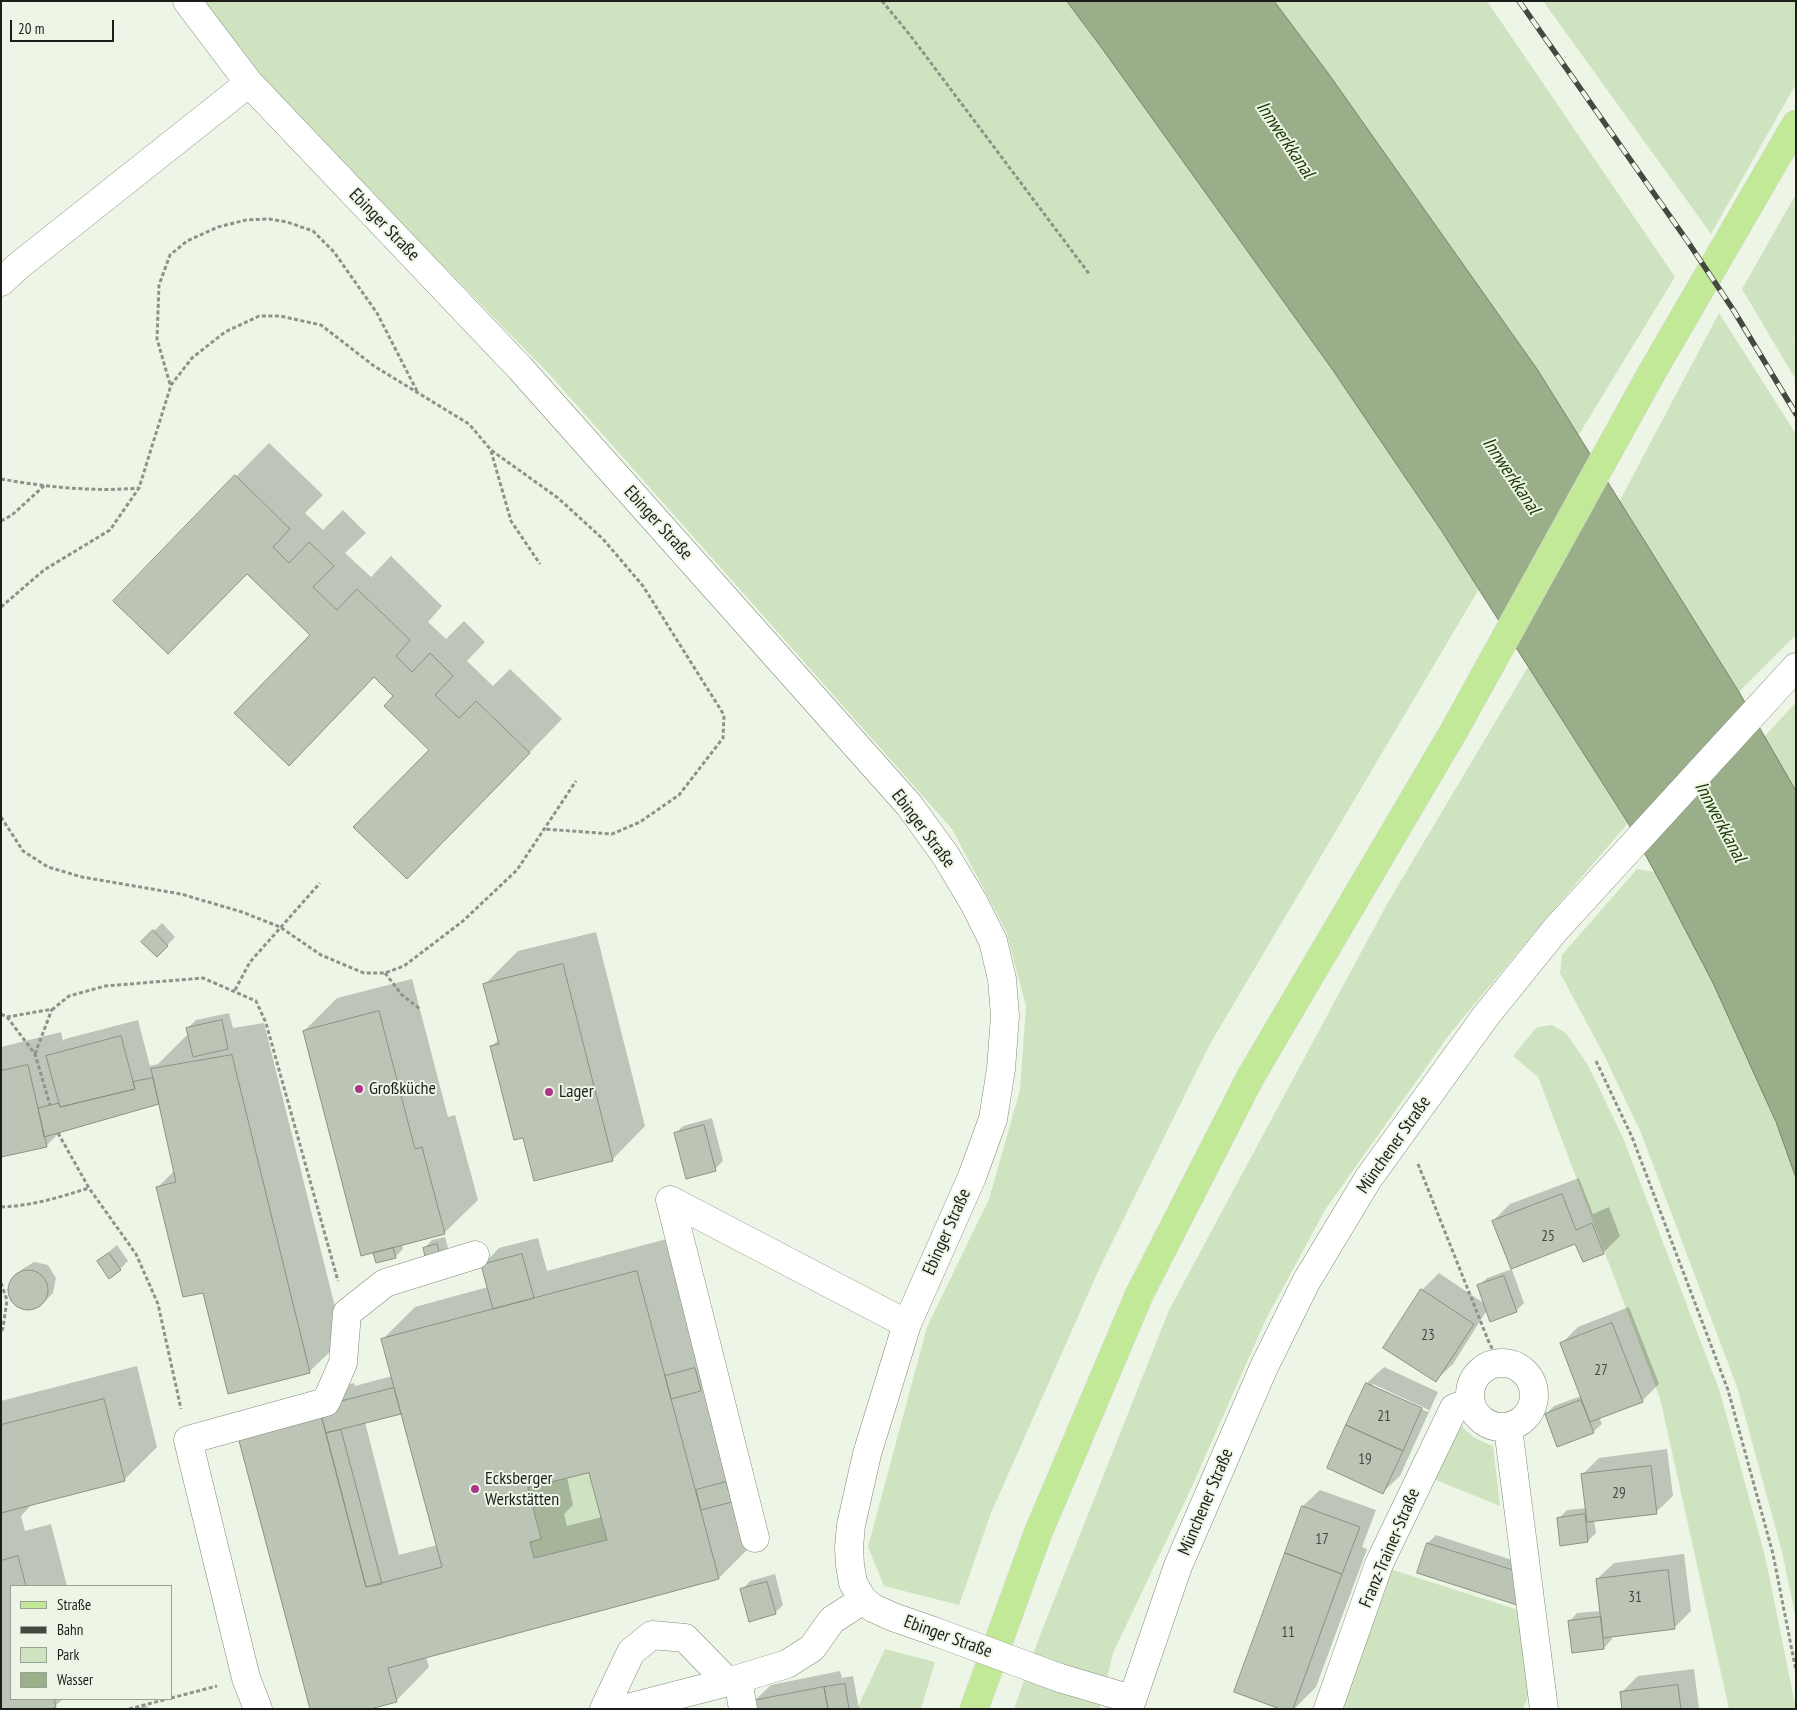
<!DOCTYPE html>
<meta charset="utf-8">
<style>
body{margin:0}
#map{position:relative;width:1797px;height:1710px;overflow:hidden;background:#edf6e6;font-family:"PT Sans Narrow",sans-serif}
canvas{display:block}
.frame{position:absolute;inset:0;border:2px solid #1c1f19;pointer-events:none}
.legend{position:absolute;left:10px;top:1585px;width:162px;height:115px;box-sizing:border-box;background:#edf6e6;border:1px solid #99a094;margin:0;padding:6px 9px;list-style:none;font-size:15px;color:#1c1f19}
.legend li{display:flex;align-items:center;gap:10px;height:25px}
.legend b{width:25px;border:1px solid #99a094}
.scale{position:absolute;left:10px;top:20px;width:104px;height:22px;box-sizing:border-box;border:2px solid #1c1f19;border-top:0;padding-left:6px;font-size:15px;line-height:18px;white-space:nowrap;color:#1c1f19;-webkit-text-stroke:4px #edf6e6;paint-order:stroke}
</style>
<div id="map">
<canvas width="1797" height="1710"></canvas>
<div class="frame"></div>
<ul class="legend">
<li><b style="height:6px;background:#c2e998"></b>Straße</li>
<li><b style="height:6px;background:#434840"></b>Bahn</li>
<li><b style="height:14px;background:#d0e3c1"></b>Park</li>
<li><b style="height:14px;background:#9aae8a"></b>Wasser</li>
</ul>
<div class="scale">20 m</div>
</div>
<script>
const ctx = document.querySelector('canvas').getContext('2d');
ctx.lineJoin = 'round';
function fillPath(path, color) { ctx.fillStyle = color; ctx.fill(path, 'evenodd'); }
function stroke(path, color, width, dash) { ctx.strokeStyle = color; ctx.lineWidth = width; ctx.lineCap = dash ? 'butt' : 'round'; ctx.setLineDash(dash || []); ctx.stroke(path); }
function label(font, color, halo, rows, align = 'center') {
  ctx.font = font + ' "PT Sans Narrow",sans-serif'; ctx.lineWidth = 4; ctx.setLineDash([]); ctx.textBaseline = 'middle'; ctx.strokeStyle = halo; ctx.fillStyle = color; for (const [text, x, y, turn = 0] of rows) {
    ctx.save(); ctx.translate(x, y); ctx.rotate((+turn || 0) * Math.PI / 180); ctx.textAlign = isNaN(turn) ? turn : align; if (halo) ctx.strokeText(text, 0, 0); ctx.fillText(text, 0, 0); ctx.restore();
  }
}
fillPath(new Path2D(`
 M200 1H1067L1101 47C1230 226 1361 404 1479 589L1210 1044 1100 1267 991 1513 959 1605 884 1586 868 1547 927 1327 989 1199 1020 1090 1026 1006 1006 931 952 829 550 375 270 89Z
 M1274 1H1487L1675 277 1578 436 1537 369 1328 73Z
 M1543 1H1796V84L1711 234Z
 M1796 194V336L1794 340 1796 343V380L1742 289Z
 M1719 313 1796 434V635L1739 692 1619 502Z
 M1528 667 1628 823 1543 922 1449 1035 1325 1210 1266 1319 1189 1493 1113 1653 1100 1709H1014L1037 1643 1169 1310 1387 904Z
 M1796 702V791L1764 737Z
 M1637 869 1655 872C1711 969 1759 1073 1796 1178V1619L1782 1552 1737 1387 1641 1133 1605 1057 1560 973 1562 955Z
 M1552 1025 1566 1033 1588 1065 1624 1140 1720 1392 1765 1556 1796 1709H1729L1660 1398 1538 1077 1513 1056 1537 1027Z
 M1458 1418C1467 1436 1476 1439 1493 1446L1500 1506 1431 1478Z
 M589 1473 607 1540 534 1558 530 1542 541 1538 528 1488Z
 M1390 1569 1522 1611 1529 1695 1523 1709H1339Z
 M885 1649 935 1662 921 1709H857Z`), '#d0e3c1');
const water = new Path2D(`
 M1067 1H1274L1328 73 1537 369 1739 692 1796 791V1178L1776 1122 1713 983 1663 887 1628 823 1441 530 1332 369 1101 47Z`);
fillPath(water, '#9aae8a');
stroke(water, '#748368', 1);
fillPath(new Path2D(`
 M269 443 323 495 305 513 323 530 343 510 366 533 345 553 371 577 391 556 442 606 428 622 446 639 464 621 485 642 467 661 493 686 510 669 562 719 440 845 430 750 395 696 375 676 322 731 311 635 247 573 114 601Z
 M162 923 175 937 157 956 143 942Z
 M596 932 645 1126 612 1160 524 1137 492 1046 499 1039 485 984 518 951Z
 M412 979 448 1117 455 1115 478 1200 444 1233 402 1244 403 1249 395 1257 377 1262 304 1031 337 998Z
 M229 1013 233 1028 264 1023 343 1339 309 1372 204 1291 157 1188 175 1170 160 1102 61 1131 46 1146 1 1156V1047L61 1032 63 1041 65 1039 138 1020 150 1066 158 1064 186 1036H190L188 1028 196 1020Z
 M712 1118 723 1161 715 1169 675 1134 683 1126Z
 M1579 1178 1593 1214 1609 1207 1620 1236 1603 1253 1576 1242 1511 1267 1524 1303 1516 1311 1487 1310 1453 1364 1436 1380 1422 1290 1439 1273 1485 1304 1479 1286 1487 1278 1512 1269 1493 1221 1510 1204Z
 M445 1237 450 1255 424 1249 432 1240Z
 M538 1238 547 1271 670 1238 752 1545 719 1578 426 1657 429 1667 396 1701 273 1405 354 1383 355 1386 392 1376 382 1340 415 1307 488 1287 483 1265 499 1248ZM402 1411 437 1545 399 1555 365 1422ZM590 1471 602 1517 567 1526 564 1514 573 1505 567 1477Z
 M117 1245 128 1261 120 1269 98 1261Z
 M34 1262 48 1265 56 1278 53 1293 45 1301 32 1309 17 1306 9 1294 12 1279 21 1270Z
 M1629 1307 1659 1384 1642 1401 1599 1417 1602 1424 1593 1432 1546 1414 1554 1406 1581 1396 1561 1344 1578 1327Z
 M137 1366 157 1447 124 1480 32 1504 21 1516 25 1531 51 1524 67 1586H11V1699H63L55 1706 1 1709V1401Z
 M1384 1367 1438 1392 1400 1476 1383 1492 1328 1467 1367 1383ZM1373 1384 1429 1410 1428 1412 1373 1387Z
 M1667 1449 1673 1496 1656 1512 1594 1520 1596 1533 1588 1541 1558 1519 1567 1510 1586 1508 1582 1475 1599 1458Z
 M1320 1490 1376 1510 1362 1547 1367 1549 1316 1687 1294 1709H1283L1286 1554 1303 1506Z
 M1436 1535 1521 1563 1524 1595 1419 1572 1428 1543Z
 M1684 1554 1691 1611 1674 1628 1612 1636V1639L1604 1648 1569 1622 1577 1613 1601 1611 1597 1579 1614 1563Z
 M775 1574 783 1605 775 1613 742 1590 750 1581Z
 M1694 1669 1699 1709H1623L1621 1693 1638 1676Z
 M840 1671 842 1678 853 1676 859 1709H755L754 1701 771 1685Z
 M144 1704 150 1709H139Z`), '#0003');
const building = new Path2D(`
 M235 475 290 529 273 547 289 563 309 542 334 566 313 587 337 610 357 589 410 640 396 656 412 672 430 653 453 676 435 695 459 718 476 701 530 753 407 879 353 827 429 750 384 706 393 696 374 677 289 766 234 713 310 635 247 574 168 654 113 601Z
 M153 930 168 946 157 957 141 942Z
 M563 964 613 1161 534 1181 523 1138 514 1140 490 1046 499 1044 483 984Z
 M379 1011 415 1149 422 1147 445 1234 361 1256 303 1031Z
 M222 1020 228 1049 193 1057 186 1028Z
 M121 1036 135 1089 60 1107 46 1056Z
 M232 1055 310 1373 228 1394 203 1293 183 1297 156 1187 176 1182 151 1069Z
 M28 1065 47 1147 1 1157V1071Z
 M153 1078 159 1104 44 1137 38 1108 59 1103 60 1107 135 1089 133 1082Z
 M704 1125 716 1171 686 1179 674 1133Z
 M1562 1194 1576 1230 1592 1223 1604 1254 1583 1262 1575 1244 1511 1269 1492 1221Z
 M437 1244 442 1264 428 1268 423 1248Z
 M393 1248 396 1258 376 1263 373 1253Z
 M109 1253 121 1270 109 1279 97 1261Z
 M522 1254 534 1298 493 1309 481 1265Z
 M8 1290a20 20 0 1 1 40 0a20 20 0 1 1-40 0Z
 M637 1271 719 1579 388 1668 397 1702 370 1709H310L238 1437 321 1415 366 1587 442 1567 381 1339ZM589 1473 607 1540 534 1558 530 1542 541 1539 528 1488Z
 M1504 1276 1517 1312 1490 1322 1477 1285Z
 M1421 1289 1474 1324 1436 1382 1383 1348Z
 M1612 1323 1643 1402 1590 1422 1560 1343Z
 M695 1368 701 1391 671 1399 665 1376Z
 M1366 1383 1422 1408 1403 1451 1346 1425Z
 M394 1388 401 1414 326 1433 319 1407Z
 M104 1399 125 1481 1 1513V1425Z
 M1581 1400 1594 1433 1557 1447 1545 1414Z
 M1346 1425 1403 1451 1383 1494 1327 1468Z
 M341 1430 382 1584 366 1587 326 1433Z
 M1651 1466 1657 1514 1587 1522 1581 1474Z
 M726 1482 732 1502 701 1510 696 1490Z
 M1302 1506 1360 1527 1342 1574 1285 1553Z
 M1585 1514 1588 1542 1560 1546 1557 1518Z
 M1427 1543 1513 1570 1517 1605 1417 1573Z
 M1285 1553 1342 1574 1293 1709H1280L1234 1692Z
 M18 1556 26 1586H11V1699H54L56 1707 50 1709H1V1561Z
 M1668 1570 1675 1629 1603 1638 1596 1579Z
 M767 1582 776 1614 749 1622 740 1589Z
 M1601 1617 1604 1649 1572 1653 1568 1621Z
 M845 1684 849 1709H828L824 1687Z
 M1678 1685 1681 1709H1622L1620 1692Z
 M824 1687 828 1709H754L752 1701Z`);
fillPath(building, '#bbc4b5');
stroke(building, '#8a9284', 1);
const minor = new Path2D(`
 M187 1 249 83 520 368 909 805 946 856 974 903 993 941 1002 979 1005 1016 1001 1069 993 1119 972 1177 907 1324 867 1454 851 1525 849 1547 850 1565 853 1583 863 1600 873 1608 893 1617 936 1632
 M1 282 17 267 249 83
 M670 1200 755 1538
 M670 1200 907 1324
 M1470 1395a32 32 0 1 1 64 0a32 32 0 1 1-64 0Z
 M1508 1428 1544 1709
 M1060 1678 1131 1699
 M738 1680 743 1709
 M258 1709 246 1678 188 1440 326 1402 343 1363 347 1313 385 1283 475 1255
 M604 1709 631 1652 652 1635 685 1638 728 1682
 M623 1709 728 1682 787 1664 812 1648 832 1620 863 1600
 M1129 1709 1178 1566 1264 1367 1306 1282 1368 1179 1485 1017 1556 929 1796 667
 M1328 1709 1379 1564 1454 1408 1470 1402`);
const major = new Path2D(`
 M974 1709 1038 1533 1139 1295 1251 1076 1455 729 1651 374 1796 124`);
stroke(minor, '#828a7b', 29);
stroke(major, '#d6d7d6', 29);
stroke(new Path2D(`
 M882 1 910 35 1090 275
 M170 384 157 339 159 285 170 255 187 241 218 227 246 220 269 219 287 222 313 231 334 252 377 313 418 393
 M491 451 511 521 540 564
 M1 479C46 487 94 492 139 488
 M1 521 12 515 45 485
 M1 607 44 570 110 530 139 488 171 385 192 358 225 332 259 316H280L321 325 374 366 469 424 491 450 558 498 603 539 643 586 724 715 723 738 679 795 640 822 612 834 544 829
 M1 817 23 851 48 867 82 877 181 894 242 912 280 927 321 955 364 973H385L404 966 463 921 517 870 576 781
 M385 973 402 995 420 1009
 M235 990 250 962 320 883
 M1 1014 7 1017 53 1009 69 996 105 986 203 978 256 1001 266 1023 338 1281
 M7 1017 35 1054 50 1105
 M35 1054 52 1009
 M1596 1061 1632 1137 1728 1390 1773 1554 1796 1671
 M58 1133 89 1188 136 1254 158 1304 181 1409
 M1418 1164 1488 1340 1499 1363
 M1 1207C32 1206 60 1197 89 1188
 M1 1283 7 1300 3 1328 1 1332
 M171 1698 217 1686
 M129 1709 167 1699`), '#8d9388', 3, [4, 2.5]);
stroke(minor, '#fff', 28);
stroke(major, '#c2e998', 28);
const rail = new Path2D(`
 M1519 1 1688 242 1734 311 1796 414`);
stroke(rail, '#434840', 5.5);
stroke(rail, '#edf6e6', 4, [11]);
const minorBridge = new Path2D(`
 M936 1632 1060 1678`);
stroke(minorBridge, '#828a7b', 29, []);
stroke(minorBridge, '#fff', 28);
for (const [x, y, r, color] of [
 [359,1089,5,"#ac3489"],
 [549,1092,5,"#ac3489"],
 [475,1489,5,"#ac3489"]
]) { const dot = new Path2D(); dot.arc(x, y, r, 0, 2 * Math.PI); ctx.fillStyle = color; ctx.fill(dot); stroke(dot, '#edf6e6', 2); }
label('15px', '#444840', null, [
 ["25",1548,1237],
 ["23",1428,1336],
 ["27",1601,1371],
 ["21",1384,1417],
 ["19",1365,1460],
 ["29",1619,1494],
 ["17",1322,1540],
 ["31",1635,1598],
 ["11",1288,1633]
]);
label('18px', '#1c1f19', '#edf6e6', [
 ["Ebinger Straße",384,225,46],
 ["Ebinger Straße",658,523,48],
 ["Ebinger Straße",923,829,53],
 ["Münchener Straße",1394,1145,-55],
 ["Ebinger Straße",947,1232,-66],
 ["Münchener Straße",1206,1502,-67],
 ["Franz-Trainer-Straße",1390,1548,-67],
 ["Ebinger Straße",948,1637,20]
]);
label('18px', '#1c1f19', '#edf6e6', [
 ["Großküche",369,1089],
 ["Lager",559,1092],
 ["Ecksberger",485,1479],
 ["Werkstätten",485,1500]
], 'left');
label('italic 19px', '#1e3700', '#edf6e6', [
 ["Innwerkkanal",1285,140,56],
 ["Innwerkkanal",1511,476,56],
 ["Innwerkkanal",1720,822,62]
]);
</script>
